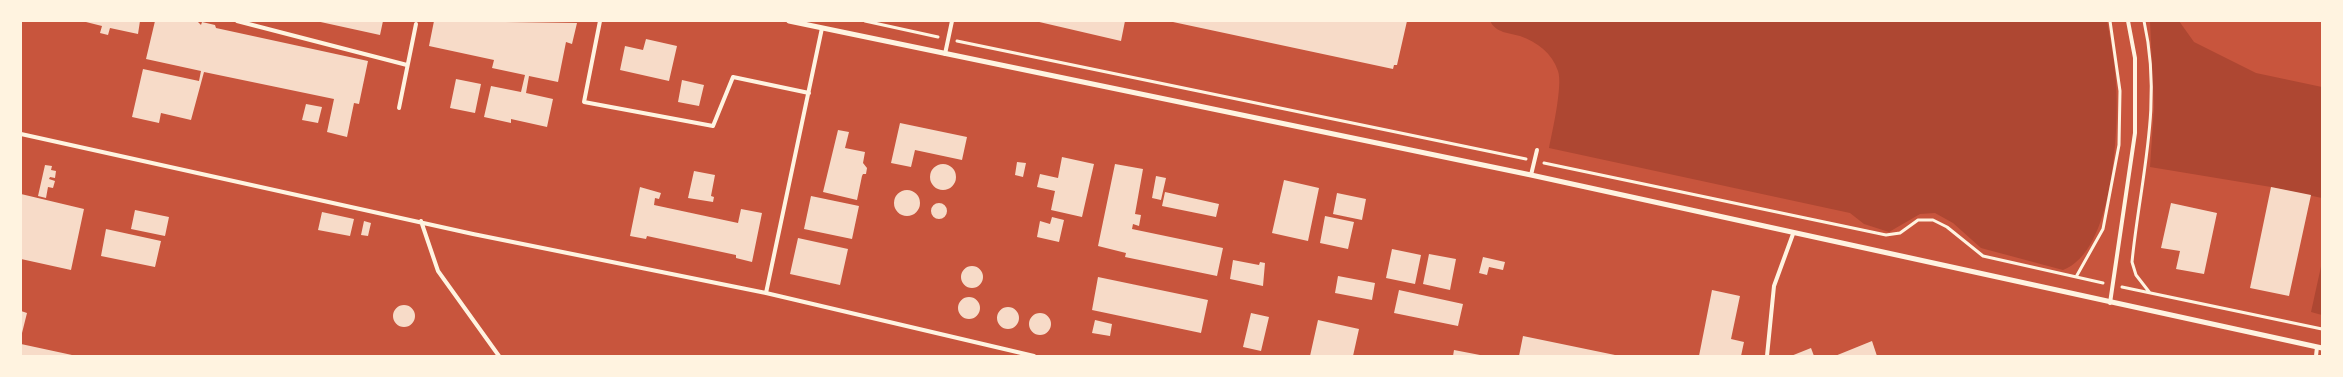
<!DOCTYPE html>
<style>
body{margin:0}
#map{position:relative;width:2343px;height:377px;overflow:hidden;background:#c8553d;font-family:"Nunito Sans",sans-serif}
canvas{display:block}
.frame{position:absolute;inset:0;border:22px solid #fff3e0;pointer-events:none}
</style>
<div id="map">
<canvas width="2343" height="377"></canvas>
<div class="frame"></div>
</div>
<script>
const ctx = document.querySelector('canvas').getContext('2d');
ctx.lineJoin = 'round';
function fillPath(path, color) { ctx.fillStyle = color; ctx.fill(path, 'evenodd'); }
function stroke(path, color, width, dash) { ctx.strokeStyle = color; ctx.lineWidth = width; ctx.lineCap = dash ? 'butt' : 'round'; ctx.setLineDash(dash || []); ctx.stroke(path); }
fillPath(new Path2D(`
 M1490 21H2107C2111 42 2115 64 2116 85 2119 131 2113 252 2063 270L1981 248 1953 223 1935 213 1920 214 1889 232 1864 224 1850 213 1549 148C1552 133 1563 85 1558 71 1552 53 1537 42 1520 36 1509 33 1496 33 1490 21Z
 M2150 21H2179L2194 42 2256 73 2322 87V198L2271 187 2150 167 2154 107Z
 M2322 262V315L2311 312Z`), '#ae4732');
fillPath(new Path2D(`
 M82 21H140L138 34 110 28 108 35 100 33 102 26Z
 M155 21H197L201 25 202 22 215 25 216 28 368 61 359 104 354 103 347 137 327 132 334 99 204 72 191 120 161 113 159 123 132 117 143 69 199 81 201 71 146 59Z
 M316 21H383L380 35Z
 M434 21 577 23 572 44 566 42 558 82 529 76 526 93 553 99 547 127 511 119V123L484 117 491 86 521 92 525 75 492 68 494 60 429 46Z
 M1035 21H1125L1121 41Z
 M1407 21 1397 65H1394L1393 69 1173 22Z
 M646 39 677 46 669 81 620 70 625 46 643 50Z
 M456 79 481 84 475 113 450 108Z
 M682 80 704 85 699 106 678 102Z
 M306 104 322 107 318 123 302 120Z
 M900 123 967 137 962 160 915 150 911 167 891 163Z
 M838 130 849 132 845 148 865 152 863 163 867 168 866 174H863L862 176 857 200 823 192Z
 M1062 157 1094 164 1082 217 1051 210 1055 191 1037 187 1040 174 1058 178Z
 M1017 162 1026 163 1023 177 1015 175Z
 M1115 164 1143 169 1135 214 1141 215 1139 226 1133 224 1132 229 1223 248 1217 276 1125 257 1126 253 1098 246Z
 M930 177a13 13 0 1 1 26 0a13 13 0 1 1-26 0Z
 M45 165 52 166 51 170 56 171 55 178 50 177 49 179 55 181 53 188 48 187 46 198 38 196Z
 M694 171 715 175 711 196 714 197 713 202 688 198Z
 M1156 176 1166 178 1161 200 1152 198Z
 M1284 180 1319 188 1308 241 1272 233Z
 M640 187 661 193 659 199 655 198 654 205 738 223 741 209 762 213 752 262 736 258V255L647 236 646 239 630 236Z
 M2271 187 2311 195 2289 296 2250 288Z
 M894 203a13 13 0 1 1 26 0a13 13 0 1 1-26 0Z
 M1165 192 1219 204 1216 217 1162 206Z
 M1337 193 1366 199 1362 220 1333 214Z
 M21 194 84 209 71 270 21 259Z
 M811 196 859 206 852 239 804 229Z
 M931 211a8 8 0 1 1 16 0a8 8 0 1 1-16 0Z
 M2171 203 2217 213 2204 274 2176 269 2180 251 2161 248Z
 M135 210 169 217 165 236 131 229Z
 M322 212 354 219 350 236 318 230Z
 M1325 216 1354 222 1348 249 1320 243Z
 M1052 217 1064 220 1059 242 1037 237 1040 221 1050 224Z
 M364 221 371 223 368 236 361 235Z
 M106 229 161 241 155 267 101 256Z
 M798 238 848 249 840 285 790 274Z
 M1392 249 1421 255 1415 284 1386 278Z
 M1429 254 1456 259 1450 290 1423 284Z
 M1483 257 1505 262 1503 270 1489 267 1487 275 1479 273Z
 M1233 260 1259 265 1260 262 1265 263 1263 286 1230 279Z
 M961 277a11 11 0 1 1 22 0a11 11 0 1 1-22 0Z
 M1338 276 1375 283 1372 300 1335 293Z
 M1098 277 1208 300 1201 333 1092 310Z
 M1399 290 1463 304 1458 326 1394 313Z
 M1712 290 1740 296 1731 339 1744 342 1741 356H1699Z
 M958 308a11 11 0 1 1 22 0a11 11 0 1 1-22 0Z
 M393 316a11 11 0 1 1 22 0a11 11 0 1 1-22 0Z
 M997 318a11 11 0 1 1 22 0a11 11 0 1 1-22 0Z
 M21 311 27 313 22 333H21Z
 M1029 324a11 11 0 1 1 22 0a11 11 0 1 1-22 0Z
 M1251 313 1269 317 1261 351 1243 347Z
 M1095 320 1112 324 1110 336 1092 333Z
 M1318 320 1359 329 1353 356H1310Z
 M1523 336 1615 355V356H1519Z
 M1872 341 1877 356H1835Z
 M21 344 72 355V356H21Z
 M1811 348 1814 356H1791Z
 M1454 350 1480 355V356H1453Z`), '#f7dbc8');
stroke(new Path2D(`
 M865 21 938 37
 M2144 21C2163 105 2140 180 2132 262L2136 275 2150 293
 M957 41 1526 159
 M1544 163 1886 235 1900 233 1918 220H1933L1947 227 1983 256 2103 283
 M2076 277 2103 229 2119 145 2120 91 2110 21
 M2122 287 2322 329`), '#fff3e0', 3);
stroke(new Path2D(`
 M237 21 407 65
 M600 21 584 102 713 126 733 77 809 93
 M945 54 952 21
 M399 108 416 24
 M21 134 473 234 766 293 1034 356
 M1531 175 1537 150
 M421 221 438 271 499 356
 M766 293 822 28
 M2110 303 2135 133V58L2128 21
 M1767 356 1774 286 1793 234
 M2316 356 2317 347`), '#fff3e0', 4);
stroke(new Path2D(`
 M789 21 1531 175 2322 348`), '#fff3e0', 5);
</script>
